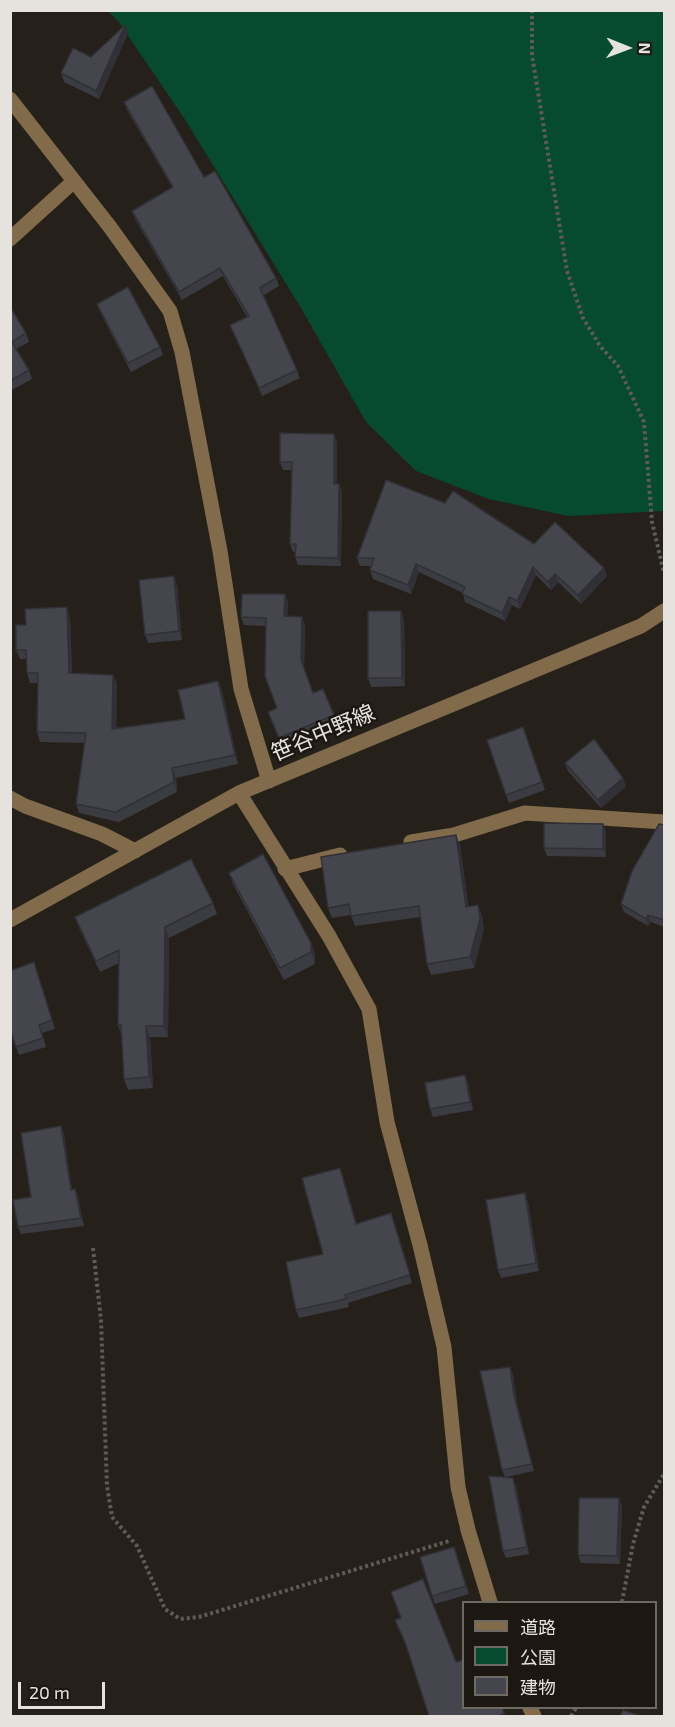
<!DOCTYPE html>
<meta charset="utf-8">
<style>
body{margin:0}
#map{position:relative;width:675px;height:1727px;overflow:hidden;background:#25211a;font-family:"Exo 2","Noto Sans JP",sans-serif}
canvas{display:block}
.frame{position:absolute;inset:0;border:12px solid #e6e3df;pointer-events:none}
.legend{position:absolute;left:462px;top:1601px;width:195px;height:108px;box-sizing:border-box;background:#1c1711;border:2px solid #6d6963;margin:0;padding:8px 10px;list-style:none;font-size:18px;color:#e6e3df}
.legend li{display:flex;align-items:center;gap:12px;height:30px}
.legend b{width:30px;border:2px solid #6d6963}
.north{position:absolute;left:597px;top:18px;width:60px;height:60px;-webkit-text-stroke:4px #1c1711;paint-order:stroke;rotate:91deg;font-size:16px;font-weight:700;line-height:24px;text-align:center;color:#e6e3df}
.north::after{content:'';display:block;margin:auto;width:21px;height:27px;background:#e6e3df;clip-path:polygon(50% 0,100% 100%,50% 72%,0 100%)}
.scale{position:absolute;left:18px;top:1682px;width:87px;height:27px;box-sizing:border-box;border:3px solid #e6e3df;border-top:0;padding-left:8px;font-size:18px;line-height:21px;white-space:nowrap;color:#e6e3df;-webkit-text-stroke:4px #1c1711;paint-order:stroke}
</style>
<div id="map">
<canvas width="675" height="1727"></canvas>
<div class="frame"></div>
<ul class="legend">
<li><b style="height:8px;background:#816b4b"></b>道路</li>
<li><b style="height:16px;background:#064a2f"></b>公園</li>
<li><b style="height:16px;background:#45454d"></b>建物</li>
</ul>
<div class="north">N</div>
<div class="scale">20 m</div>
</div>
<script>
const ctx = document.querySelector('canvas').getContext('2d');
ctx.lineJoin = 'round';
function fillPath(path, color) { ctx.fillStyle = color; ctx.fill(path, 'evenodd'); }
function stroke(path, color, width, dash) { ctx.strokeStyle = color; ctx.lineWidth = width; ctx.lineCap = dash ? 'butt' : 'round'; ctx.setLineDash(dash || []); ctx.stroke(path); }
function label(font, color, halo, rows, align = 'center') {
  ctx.font = font + ' "Exo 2","Noto Sans JP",sans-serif'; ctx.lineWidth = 5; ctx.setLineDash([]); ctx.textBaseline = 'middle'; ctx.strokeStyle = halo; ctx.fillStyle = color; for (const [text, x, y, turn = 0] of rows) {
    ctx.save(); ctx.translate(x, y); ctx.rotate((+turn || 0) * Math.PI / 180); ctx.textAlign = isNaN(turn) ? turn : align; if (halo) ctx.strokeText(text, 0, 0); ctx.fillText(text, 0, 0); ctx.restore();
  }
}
fillPath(new Path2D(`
 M108 11H664V511L568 516 489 499 416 471 366 422 301 308 184 118 118 21Z`), '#064a2f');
stroke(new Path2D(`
 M532 10V55L567 271 583 318 600 346 618 366 644 422 652 522 664 573
 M93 1248 101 1320 107 1486 112 1517 137 1546 165 1609 180 1619 199 1617 449 1541
 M622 1602 633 1544 644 1507 664 1474
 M571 1716 576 1708`), '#5f5b55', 4, [3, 3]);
stroke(new Path2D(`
 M10 99 110 227 170 311 182 352 220 551 241 689 269 781
 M10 239 74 181
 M239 793 329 936 369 1009 387 1122 420 1245 444 1347 458 1487 468 1530 490 1602
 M10 798 25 806 102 834 135 851
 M411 842 454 835 525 813 664 822
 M285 869 340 855
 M10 920 239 793 641 626 664 611
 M530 1708 534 1716`), '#816b4b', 15);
fillPath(new Path2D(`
 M128 33 99 99 64 82 61 73 91 57Z
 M124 102 204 177 276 278 279 286 264 295 300 378 262 396 230 325 247 317 223 276 182 300 135 219 132 211 172 187 127 110Z
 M97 304 160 347 163 355 131 372 100 312Z
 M10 312 26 333 29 342 16 349 29 370 32 379 10 391Z
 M334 434 337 443V484H339L342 492 341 566 298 565 295 557 296 552H293L290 544 292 470H283L280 462Z
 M534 544 604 568 607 576 581 604 558 582 551 590 536 575 520 609 512 605 505 621 465 602 463 593 419 572 411 594 373 579 370 570 371 566H360L357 558Z
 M177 585 182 640 148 643 145 635Z
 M285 594 288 603 287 617 305 625 304 668 313 693 334 715 337 723 282 746 271 720 277 708 265 626 244 625 241 617Z
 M70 617 72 673 113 675 117 684 116 728 185 719 218 681 222 691 238 764 176 778 177 792 119 822 79 813 76 804 85 743 40 742 37 732 38 683H30L27 673 26 659H20L16 650 26 625Z
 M404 620 405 686 371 687 368 678Z
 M523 727 545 790 509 803 487 740Z
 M565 763 626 786 601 808 568 771Z
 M664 825V927L651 922 648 926 624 912 621 904Z
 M606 832V857L547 856 544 848Z
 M460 845 468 906 478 905 482 916 484 929 474 968 431 975 427 964 421 917 355 926 351 915 332 918 328 908Z
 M229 873 311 943 315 954V964L284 980 233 884Z
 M213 903 217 914 169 938 168 1037H150L153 1088 128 1090 124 1079 122 1036 118 1025 119 963 100 972 79 928 75 917Z
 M34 962 55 1029 42 1033 46 1047 19 1055 10 1029Z
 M465 1075 468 1083 473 1110 433 1117 430 1109Z
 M61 1126 64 1134 72 1190 75 1189 78 1197 84 1226 21 1234 18 1227Z
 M340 1168 356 1224 391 1213 412 1283 348 1303 349 1307 299 1318 296 1310 323 1254Z
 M525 1193 528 1202 539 1271 501 1278 498 1270Z
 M513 1374 517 1403 534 1471 506 1477 516 1485 529 1554 506 1558 503 1551 505 1477 502 1470Z
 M622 1506 620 1564 581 1563 578 1555Z
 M454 1547 469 1594 435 1604 432 1596Z
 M395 1620 464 1707H503L505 1716H429L407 1649Z`), '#3b3b42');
fillPath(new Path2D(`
 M125 25 128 33 99 99 96 91Z
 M334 434 337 443V492L334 484Z
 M339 484 342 492 341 566 338 558Z
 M416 564 419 572 411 594 408 585Z
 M533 567 536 575 520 609 517 601Z
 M604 568 607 576 581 604 578 595Z
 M555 574 558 582 551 590 548 582Z
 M174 576 177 585 182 640 179 631Z
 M285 594 288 603 287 625 284 616Z
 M509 597 512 605 505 621 502 613Z
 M67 607 70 617 72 683 69 673Z
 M401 611 404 620 405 686 402 678Z
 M302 617 305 625 304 668 301 660Z
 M113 675 117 684 116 738 112 729Z
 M218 681 222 691 238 764 235 755Z
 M172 768 176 778 177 792 174 782Z
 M623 778 626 786 601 808 598 800Z
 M603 824 606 832V857L603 849Z
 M456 835 460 845 470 917 466 907Z
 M478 905 482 916 484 929 474 968 470 957Z
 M648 915 651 922 648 926 646 919Z
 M165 927 169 938 168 1037 164 1026Z
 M311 943 315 954V964L311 952Z
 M146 1026 150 1037 153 1088 149 1077Z
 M465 1075 468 1083 473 1110 470 1102Z
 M61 1126 64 1134 73 1198 71 1190Z
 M340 1168 343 1176 359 1232 356 1224Z
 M75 1189 78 1197 84 1226 81 1218Z
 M525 1193 528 1202 539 1271 536 1263Z
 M510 1367 513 1374 517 1403 534 1471 514 1396Z
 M513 1478 516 1485 529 1554 527 1547Z
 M619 1498 622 1506 620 1564 617 1556Z`), '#303036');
const building = new Path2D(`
 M125 25 96 91 61 73 73 48 91 57Z
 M152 86 204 177 215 171 276 278 260 288 297 370 259 388 230 325 249 316 220 268 179 292 132 211 173 187 124 102Z
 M128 287 160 347 128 363 97 304Z
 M12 310 26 333 12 342 29 370 10 381V312Z
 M280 433 334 434V484H339L338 558 295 557 296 544H290L292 462H280Z
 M386 480 445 503 453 491 534 544 555 522 604 568 578 595 555 574 548 582 533 567 517 601 509 597 502 613 462 594 465 587 416 564 408 585 370 570 374 558H357Z
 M174 576 179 631 145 635 139 580Z
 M242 594H285L284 616 302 617 301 660 313 693 323 689 334 715 279 738 268 712 277 708 265 676 266 618 241 617Z
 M67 607 69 673 113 675 112 729 185 719 178 690 218 681 235 755 172 768 174 782 116 812 76 804 86 733 37 732 38 673H27L26 650H16V625H26L25 609Z
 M368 611H401L402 678H368Z
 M523 727 542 782 506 795 487 740Z
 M594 739 623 778 598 800 565 763Z
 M544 823 603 824V849L544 848Z
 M659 824 664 825V920L648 915 646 919 621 904 632 871Z
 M456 835 466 907 478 905 480 918 470 957 427 964 419 906 351 916 349 904 328 908 321 857Z
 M263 854 311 943V952L280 968 229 873Z
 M191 859 213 903 165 927 164 1026H146L149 1077 124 1079 121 1025H118L119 950 96 961 75 917Z
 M34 962 52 1020 39 1025 43 1038 16 1047 10 1029V971Z
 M465 1075 470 1102 430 1109 425 1083Z
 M61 1126 71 1190 75 1189 81 1218 18 1227 13 1200 31 1197 21 1133Z
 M340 1168 356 1224 391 1213 410 1275 345 1295 346 1299 296 1310 286 1262 323 1254 302 1178Z
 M525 1193 536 1263 498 1270 486 1200Z
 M510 1367 514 1396 532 1464 502 1470 480 1371Z
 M489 1476 513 1478 527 1547 503 1551Z
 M579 1498H619L617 1556 578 1555Z
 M454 1547 466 1586 432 1596 420 1557Z
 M423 1579 456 1662 464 1660V1707H502L504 1714 497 1716H429L405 1642 395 1620 401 1618 391 1592Z
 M623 1710 641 1716H620Z`);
fillPath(building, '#45454d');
stroke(building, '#303036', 1.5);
label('22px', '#e6e3df', '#1c1711', [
 ["笹谷中野線",323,733,-23]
]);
</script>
